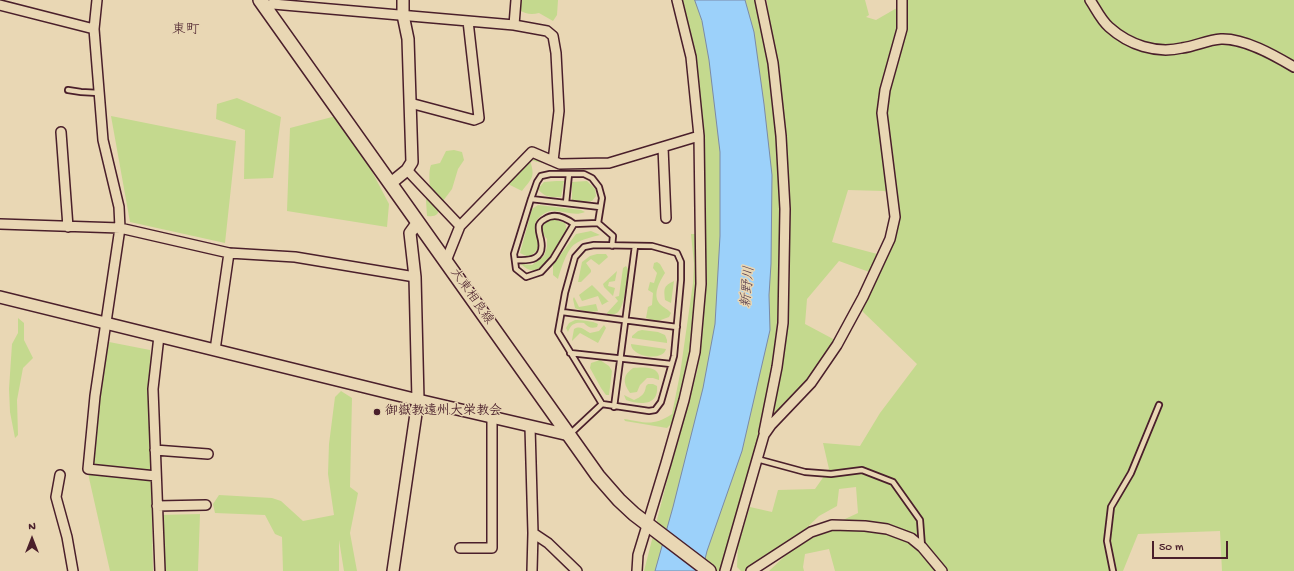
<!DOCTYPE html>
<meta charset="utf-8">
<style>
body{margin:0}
#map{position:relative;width:1294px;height:571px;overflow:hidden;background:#e9d7b4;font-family:"Gochi Hand",sans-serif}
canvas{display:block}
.north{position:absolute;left:12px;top:519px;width:40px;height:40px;-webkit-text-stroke:3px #e9d7b4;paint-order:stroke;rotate:0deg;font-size:11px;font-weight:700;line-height:16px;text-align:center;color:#4a1f2b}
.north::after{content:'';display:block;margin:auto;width:14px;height:18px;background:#4a1f2b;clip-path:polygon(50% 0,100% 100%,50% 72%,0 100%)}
.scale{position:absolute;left:1152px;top:541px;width:76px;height:18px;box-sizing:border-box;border:2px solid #4a1f2b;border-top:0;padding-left:5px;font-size:12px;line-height:14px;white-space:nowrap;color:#4a1f2b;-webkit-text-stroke:3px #e9d7b4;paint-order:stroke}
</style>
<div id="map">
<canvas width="1294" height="571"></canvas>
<div class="north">N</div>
<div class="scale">50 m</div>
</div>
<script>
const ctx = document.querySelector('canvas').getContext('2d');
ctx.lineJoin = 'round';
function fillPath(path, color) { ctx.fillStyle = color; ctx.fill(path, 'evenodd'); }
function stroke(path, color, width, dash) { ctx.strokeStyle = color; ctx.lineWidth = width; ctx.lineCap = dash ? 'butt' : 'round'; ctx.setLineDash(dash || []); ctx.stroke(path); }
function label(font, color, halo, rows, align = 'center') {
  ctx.font = font + ' "Gochi Hand","Klee One",sans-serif'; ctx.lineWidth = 3; ctx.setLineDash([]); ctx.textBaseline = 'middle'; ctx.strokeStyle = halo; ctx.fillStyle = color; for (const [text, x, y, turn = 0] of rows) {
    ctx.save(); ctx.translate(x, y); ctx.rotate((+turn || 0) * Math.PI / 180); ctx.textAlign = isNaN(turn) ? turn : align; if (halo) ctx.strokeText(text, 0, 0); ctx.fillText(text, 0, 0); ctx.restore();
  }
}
fillPath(new Path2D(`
 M522 0H558L557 15 553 21 539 13C531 15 526 14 519 10Z
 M677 0H758L778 104 767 0H865L869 15 866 17 876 20 902 5V0H1294V571H1222L1220 531 1138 534 1123 571H835L829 549 805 554 803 567 804 571H769L804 538 858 513 856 487 839 489 837 506 819 516 798 536 748 571H741L737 567 738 545 750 507 772 512 778 490 815 489 829 469 823 443 860 446 880 413 917 364 861 310 872 273 839 261 807 299 805 324 835 340 812 378 770 419 782 330 784 239 773 368 763 431 721 571H644L683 418 697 372 701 340V237L691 57ZM848 190 884 191 892 193 895 217 881 255 832 242Z
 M237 98 281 117 273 178 244 179 245 130 216 119 217 104Z
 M111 116 236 141 225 243 130 222Z
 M336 116 367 162 389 204 387 227 287 211 290 128Z
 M454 150 462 152 464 160 458 169 452 189 443 201 430 192C430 184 428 172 431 165L440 163 446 151Z
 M535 153 560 164 619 163C592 176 558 167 530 160 535 177 533 177 522 191L508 184Z
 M556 181H564L561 197C551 197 545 198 538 189L544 182Z
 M587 181 595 189 596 196 592 201 583 202 572 200V182Z
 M427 195 441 206C438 215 436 217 427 216L426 200Z
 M538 205 581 210 585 212C572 218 556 206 545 213 519 228 555 244 528 257L520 253 532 209Z
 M553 219 565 223 567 230C562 238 547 263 541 267 533 273 527 270 521 264L532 265 544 256 547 247V239L542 233V227L547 221Z
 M591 231 600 235C592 237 582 239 575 244 567 249 561 269 558 279L553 275V265L576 234Z
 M691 234H698L700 259 692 351 678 417 667 428 625 421 624 419C644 422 653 427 672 414L680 374 693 283 694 264Z
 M597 254H606L608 257 599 265 591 259 586 263 591 270V272L581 282H578L582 262 590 256Z
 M657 262 660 264 665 273C660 281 651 296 661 305 664 308 668 309 671 313L669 317 658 321 646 318 648 307 652 305 653 293 648 290 650 282 654 283 657 273 653 268 654 263Z
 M626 266 628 269C627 279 625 307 617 313 614 315 611 314 607 314V313L618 301 615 297 619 296 623 268Z
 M617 271 615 281 609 282 608 286 615 288 613 296 604 287 603 284Z
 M674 281 671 303 665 300C664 289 663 286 674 281Z
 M592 285 608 301H609L602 305 598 296 582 301 579 295Z
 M574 297 579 307 596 304 598 311C591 313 581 311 575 308L573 299Z
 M18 318 24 323V340L33 358 23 368 17 400 18 435 15 438 10 412 9 389 12 344 18 333Z
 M575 320C581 320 593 321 598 324L597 327C591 329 588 327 584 323 575 322 571 324 568 332L566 328 569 323Z
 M604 325 606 328 598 343 580 333 572 341V340L574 329C581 325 584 330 590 333L599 331Z
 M642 330 658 332 665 335 667 340V343L632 338V336L638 331Z
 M104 341 150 350 153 389 156 476 151 479 153 571H110L89 478 88 469Z
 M631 344 666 349C663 362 631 357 631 344Z
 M600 360 609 366 612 371 609 395H606L601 388 590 368 591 363Z
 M633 368C643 367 661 366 659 380L653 378H647L640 385 637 392 630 393C622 382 623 375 633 368Z
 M648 384H653L657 386C659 406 640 405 626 400L624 395 634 400C641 397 645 394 646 386Z
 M341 391 352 398 350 487 358 493 350 533 357 571H344L339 540V571H283L282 537 275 534 265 515 215 513 213 504 219 495 272 498 281 501 303 521 334 515 328 474 329 444 335 397Z
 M200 514 198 571H160L158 515Z`), '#c4d98e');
const water = new Path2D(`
 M695 0H745L754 32 764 104 772 175 771 264 769 295 770 330 742 451 707 551 702 571H655L673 507 703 388 715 324 720 236V152L709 60 702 21Z`);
fillPath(water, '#9cd1fa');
stroke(water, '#7b8aa7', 1);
const service = new Path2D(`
 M68 90 81 92 99 93
 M531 199 600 207
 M566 203 569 174
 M574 224 553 259 541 272 526 277 516 269 514 254 531 199 537 182 541 176 550 174H584L592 178 599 187 602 198 598 223 613 236 612 246
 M515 260C530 261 545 260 541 240 540 235 538 231 539 225 540 222 543 220 545 219 555 212 566 218 574 224L598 223
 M562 312 677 327
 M570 353 671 364
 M614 407 635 246
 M570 434 602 404 649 411 655 410 661 402 674 356 681 280V262L677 253 652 246 594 245 584 247 575 257 565 293 558 332 602 404
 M757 459 805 472 831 474 862 470 893 482 920 520 922 547
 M1113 571 1107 541 1111 507 1131 473 1159 405`);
const minor = new Path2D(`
 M97 0 94 29 103 140 119 207 120 228 95 396 88 469 156 476
 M760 0 773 63 781 136 785 209 783 323 777 367 764 432
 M1090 0C1096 9 1101 20 1109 27 1129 45 1156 54 1182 48 1196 46 1207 40 1221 39 1244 38 1274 55 1294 67
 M0 5 94 29
 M264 6 273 4 514 25 547 31 553 36 556 53 559 111 553 161
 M514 25 516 0
 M410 103 474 120 479 118 468 21
 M61 132 68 227
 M663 147 666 218
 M407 170 460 226
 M0 224 120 228 229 253 215 350
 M229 253 295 257 415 277
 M446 261 460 226 532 152 560 164 609 163 699 136
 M159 336 153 389 160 571
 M530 427 533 533 532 571
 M155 450 208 454
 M60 475 56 497 67 537 73 571
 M157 506 206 505
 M533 533 548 543 577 571
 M460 548H492V418
 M637 571 638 555 666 463 684 400 695 352 701 284 699 136 691 57 677 0
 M725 571 764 435 771 425 811 383 837 345 863 297 890 239 895 217 882 113 885 90 902 29V0
 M751 571 811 532 832 525 865 526 887 529 911 538 922 547 942 571`);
const tertiary = new Path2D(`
 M391 183 407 170 412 162 408 39 403 15V0
 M0 297 418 400 569 435
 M393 571 418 400 415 277 410 233 418 222`);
const secondary = new Path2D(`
 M260 0 598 476 619 500 634 514 709 571`);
stroke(service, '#4a1f2b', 8);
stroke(minor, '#4a1f2b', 12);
stroke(tertiary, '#4a1f2b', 14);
stroke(secondary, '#4a1f2b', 16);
stroke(service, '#e9d7b4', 4.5);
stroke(minor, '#e9d7b4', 9);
stroke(tertiary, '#e9d7b4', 11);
stroke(secondary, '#e9d7b4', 13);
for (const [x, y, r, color] of [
 [377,412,4,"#4a1f2b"]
]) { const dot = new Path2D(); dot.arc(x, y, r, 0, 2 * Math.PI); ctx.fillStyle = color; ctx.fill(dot); stroke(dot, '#e9d7b4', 1.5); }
label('13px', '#4a1f2b', '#e9d7b4', [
 ["大東相良線",471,297,55]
]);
label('bold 13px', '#4a1f2b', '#e9d7b4', [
 ["御嶽教遠州大栄教会",385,412]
], 'left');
label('14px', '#4a1f2b', '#e9d7b4', [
 ["東町",186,31]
]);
label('italic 14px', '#563a4a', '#e9d7b4', [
 ["新野川",749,287,-85]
]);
</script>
